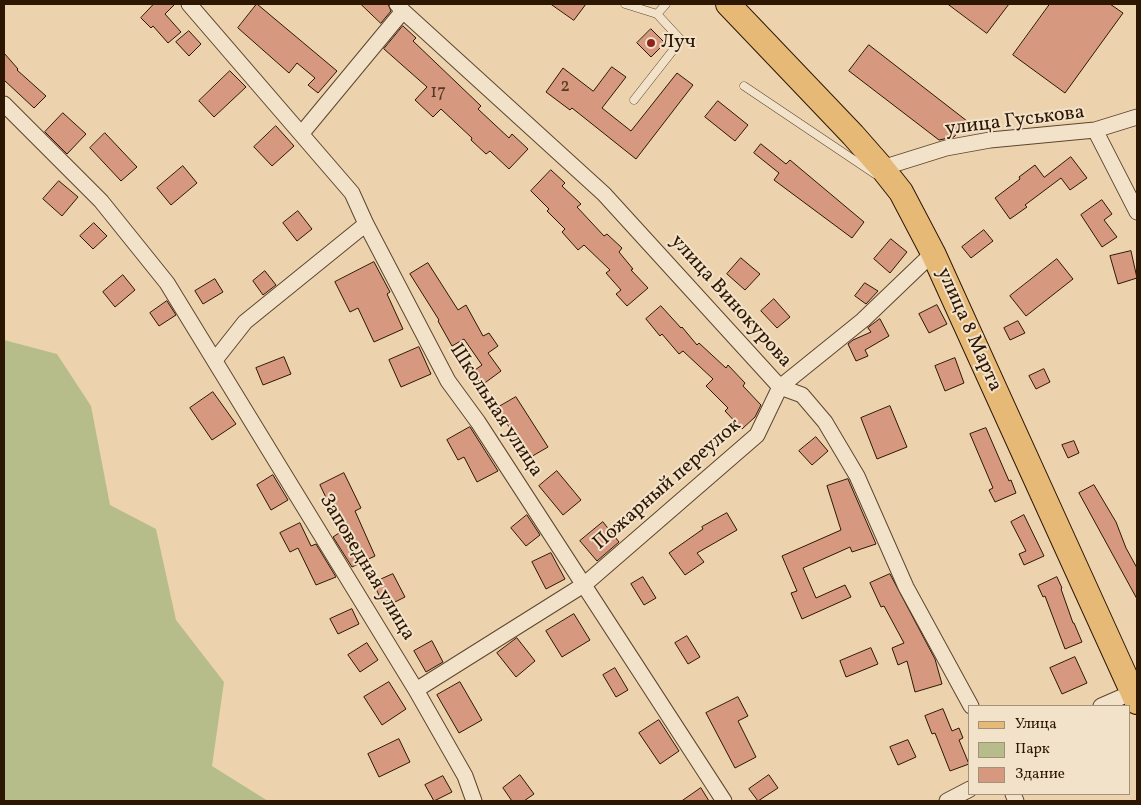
<!DOCTYPE html>
<meta charset="utf-8">
<style>
body{margin:0}
#map{position:relative;width:1141px;height:805px;overflow:hidden;background:#ecd3ad;font-family:Vollkorn,serif}
canvas{display:block}
.frame{position:absolute;inset:0;border:5px solid #2d1703;pointer-events:none}
.legend{position:absolute;left:968px;top:705px;width:162px;height:90px;box-sizing:border-box;background:#f3e2ca;border:1px solid #a4917a;margin:0;padding:6px 9px;list-style:none;font-size:15px;color:#2d1703}
.legend li{display:flex;align-items:center;gap:10px;height:25px}
.legend b{width:25px;border:1px solid #a4917a}
</style>
<div id="map">
<canvas width="1141" height="805"></canvas>
<div class="frame"></div>
<ul class="legend">
<li><b style="height:6px;background:#e6ba76"></b>Улица</li>
<li><b style="height:14px;background:#b6bd8b"></b>Парк</li>
<li><b style="height:14px;background:#d69980"></b>Здание</li>
</ul>
</div>
<script>
const ctx = document.querySelector('canvas').getContext('2d');
ctx.lineJoin = 'round';
function fillPath(path, color) { ctx.fillStyle = color; ctx.fill(path, 'evenodd'); }
function stroke(path, color, width, dash) { ctx.strokeStyle = color; ctx.lineWidth = width; ctx.lineCap = dash ? 'butt' : 'round'; ctx.setLineDash(dash || []); ctx.stroke(path); }
function label(font, color, halo, rows, align = 'center') {
  ctx.font = font + ' Vollkorn,serif'; ctx.lineWidth = 4; ctx.setLineDash([]); ctx.textBaseline = 'middle'; ctx.strokeStyle = halo; ctx.fillStyle = color; for (const [text, x, y, turn = 0] of rows) {
    ctx.save(); ctx.translate(x, y); ctx.rotate((+turn || 0) * Math.PI / 180); ctx.textAlign = isNaN(turn) ? turn : align; if (halo) ctx.strokeText(text, 0, 0); ctx.fillText(text, 0, 0); ctx.restore();
  }
}
fillPath(new Path2D(`
 M4 340 57 354 91 406 110 505 156 529 176 620 224 682 212 766 268 801H4Z`), '#b6bd8b');
const building = new Path2D(`
 M154 4H175L165 14 181 32 168 43 153 26 151 28 141 18Z
 M257 4 337 71 318 93 308 85 315 78 297 63 289 73 238 28Z
 M361 4H388L391 11 381 23Z
 M551 4H586L574 20Z
 M948 4H1009L987 33Z
 M1050 4H1110L1123 13 1065 93 1013 55Z
 M403 26 416 38 413 41 481 106 478 109 509 138 512 134 528 149 509 169 490 151 486 154 471 140 472 138 441 109 433 117 415 100 427 87 384 49Z
 M651 29 665 43 651 57 637 43Z
 M189 31 201 44 189 56 176 42Z
 M869 45 967 121 954 137 939 140 849 71Z
 M4 53 18 69 17 70 46 96 34 108 4 80Z
 M612 67 626 77 602 108 631 131 677 73 693 85 636 159 572 108 570 110 546 92 563 68 593 91Z
 M230 71 246 87 214 117 199 101Z
 M718 101 748 125 735 141 705 117Z
 M63 113 86 134 67 154 45 132Z
 M276 126 294 146 272 166 254 147Z
 M105 133 137 167 121 181 90 148Z
 M761 144 786 164 790 160 864 222 852 238 774 180 779 173 754 153Z
 M1071 157 1087 178 1070 190 1061 178 1025 205 1027 207 1010 219 995 198 1020 179 1019 177 1035 165 1044 177Z
 M183 166 197 183 171 205 157 188Z
 M551 170 565 183 562 186 581 204 577 207 604 236 607 234 622 248 619 252 633 269 631 270 648 288 627 306 616 294 621 290 606 273 610 270 584 245 578 250 562 232 565 229 547 211 549 209 531 191Z
 M59 181 78 197 62 216 43 199Z
 M1102 200 1112 214 1104 220 1117 237 1102 247 1081 215Z
 M298 211 312 229 297 241 283 223Z
 M94 223 107 236 93 249 80 236Z
 M984 230 993 241 971 258 962 247Z
 M891 239 907 252 890 273 874 259Z
 M1131 251 1137 278 1118 284 1110 256Z
 M741 258 760 274 745 290 727 274Z
 M1057 259 1073 279 1026 316 1010 296Z
 M374 262 390 292 387 294 403 329 374 342 358 308 350 312 335 282Z
 M428 263 458 310 466 305 483 336 489 333 498 346 488 353 501 371 482 385 472 372 482 365 464 339 452 346 438 321 439 320 410 274Z
 M265 271 276 285 263 295 253 281Z
 M123 275 135 290 115 307 103 292Z
 M215 279 223 292 203 304 195 291Z
 M865 283 878 291 866 304 855 296Z
 M774 299 790 317 777 328 761 311Z
 M167 301 176 315 159 326 150 313Z
 M937 305 947 324 929 333 919 314Z
 M661 306 681 328 682 327 697 345 699 343 726 368 728 365 745 383 743 386 761 405 755 417 742 429 725 411 728 408 706 386 713 379 683 351 679 354 662 334 660 336 646 319Z
 M880 319 889 336 865 350 868 356 856 361 848 344 853 340 871 332 868 328Z
 M1018 321 1025 333 1010 340 1004 328Z
 M419 347 431 374 401 387 389 360Z
 M284 357 291 374 263 385 256 368Z
 M955 358 964 383 945 391 935 366Z
 M1044 369 1050 382 1036 389 1029 376Z
 M213 392 236 424 212 440 190 408Z
 M516 397 548 447 529 458 497 408Z
 M890 406 907 447 877 459 861 418Z
 M470 427 498 471 477 482 464 457 458 460 447 440Z
 M986 428 1009 481 1011 480 1016 493 995 502 989 490 993 488 970 434Z
 M816 437 828 451 812 465 799 451Z
 M1074 441 1079 453 1068 458 1062 445Z
 M557 471 581 500 563 515 539 486Z
 M344 473 361 508 355 511 375 556 352 567 333 537 342 531 320 485Z
 M273 475 288 500 271 510 257 485Z
 M848 479 876 544 852 552 850 547 803 568 816 598 845 585 851 597 802 619 791 593 797 591 782 556 841 530 827 486Z
 M1094 485 1116 522 1126 548 1137 568V599L1079 493Z
 M727 513 737 530 697 553 704 562 685 575 669 553 703 529 702 527Z
 M527 515 540 535 526 546 511 528Z
 M1024 515 1044 556 1024 565 1019 554 1026 551 1011 522Z
 M603 522 619 542 597 561 580 541Z
 M300 523 311 546 316 544 336 577 316 585 298 548 290 552 280 533Z
 M551 553 565 579 546 589 532 562Z
 M393 574 405 597 385 607 373 583Z
 M890 574 935 659 942 684 915 692 907 661 898 665 892 648 904 643 884 606 881 607 870 583Z
 M643 577 656 598 644 605 631 584Z
 M1057 577 1062 588 1061 589 1073 623H1074L1082 642 1065 649 1045 596 1043 597 1038 586Z
 M352 609 359 624 338 634 330 619Z
 M574 614 590 640 562 657 546 631Z
 M687 636 700 657 688 664 675 643Z
 M517 638 535 661 516 677 497 653Z
 M432 641 443 662 426 672 414 651Z
 M367 643 378 660 360 672 348 655Z
 M871 648 878 664 846 677 840 661Z
 M1075 657 1087 683 1062 694 1050 668Z
 M615 668 628 690 616 697 603 675Z
 M389 682 406 709 382 725 364 697Z
 M460 682 482 720 459 733 437 695Z
 M738 697 748 716 738 721 756 757 735 768 706 713Z
 M943 709 952 731 959 728 963 738 959 740 969 764 950 771 935 733 932 734 925 716Z
 M659 720 679 751 660 764 639 733Z
 M399 739 410 762 379 777 368 754Z
 M908 740 916 757 898 765 890 747Z
 M520 775 534 794 524 801H512L503 788Z
 M769 775 778 788 758 801 749 789Z
 M443 776 452 792 434 801 425 785Z
 M701 788 709 801H682Z`);
fillPath(building, '#d69980');
stroke(building, '#2d1703', 1);
const lane = new Path2D(`
 M625 4 657 14 666 4
 M744 86 875 174
 M634 100 681 40 657 14`);
const street = new Path2D(`
 M189 4 352 193 366 224 448 381 478 422 724 801
 M397 4 403 11 604 194 780 387 802 395 825 422 857 476 906 587 971 706
 M4 104 101 201 167 283 416 690 465 776 474 801
 M1095 130 1137 117
 M302 133 403 11
 M882 168 946 148 990 140 1095 130 1137 212
 M215 360 245 322 366 224
 M416 690 585 584 757 435 780 387 863 320 933 253
 M1101 706 1133 692
 M1013 794 1016 801
 M947 801 970 789`);
const primary = new Path2D(`
 M728 4 853 135 882 168 901 192 933 253 1137 702`);
stroke(lane, '#5d462e', 9);
stroke(street, '#5d462e', 17);
stroke(primary, '#2d1703', 26);
stroke(lane, '#f3e2ca', 8);
stroke(street, '#f3e2ca', 15);
stroke(primary, '#e6ba76', 24);
for (const [x, y, r, color] of [
 [651,43,5,"#8f2418"]
]) { const dot = new Path2D(); dot.arc(x, y, r, 0, 2 * Math.PI); ctx.fillStyle = color; ctx.fill(dot); stroke(dot, '#f3e2ca', 2); }
label('18px', '#573822', null, [
 ["2",565,88],
 ["17",438,94]
]);
label('20px', '#2d1703', '#f3e2ca', [
 ["Луч",661,43]
], 'left');
label('20px', '#2d1703', '#f3e2ca', [
 ["улица Гуськова",1015,122,-7],
 ["улица Винокурова",730,302,48],
 ["улица 8 Марта",968,330,66],
 ["Школьная улица",495,411,57],
 ["Пожарный переулок",668,485,-41],
 ["Заповедная улица",366,568,59]
]);
</script>
